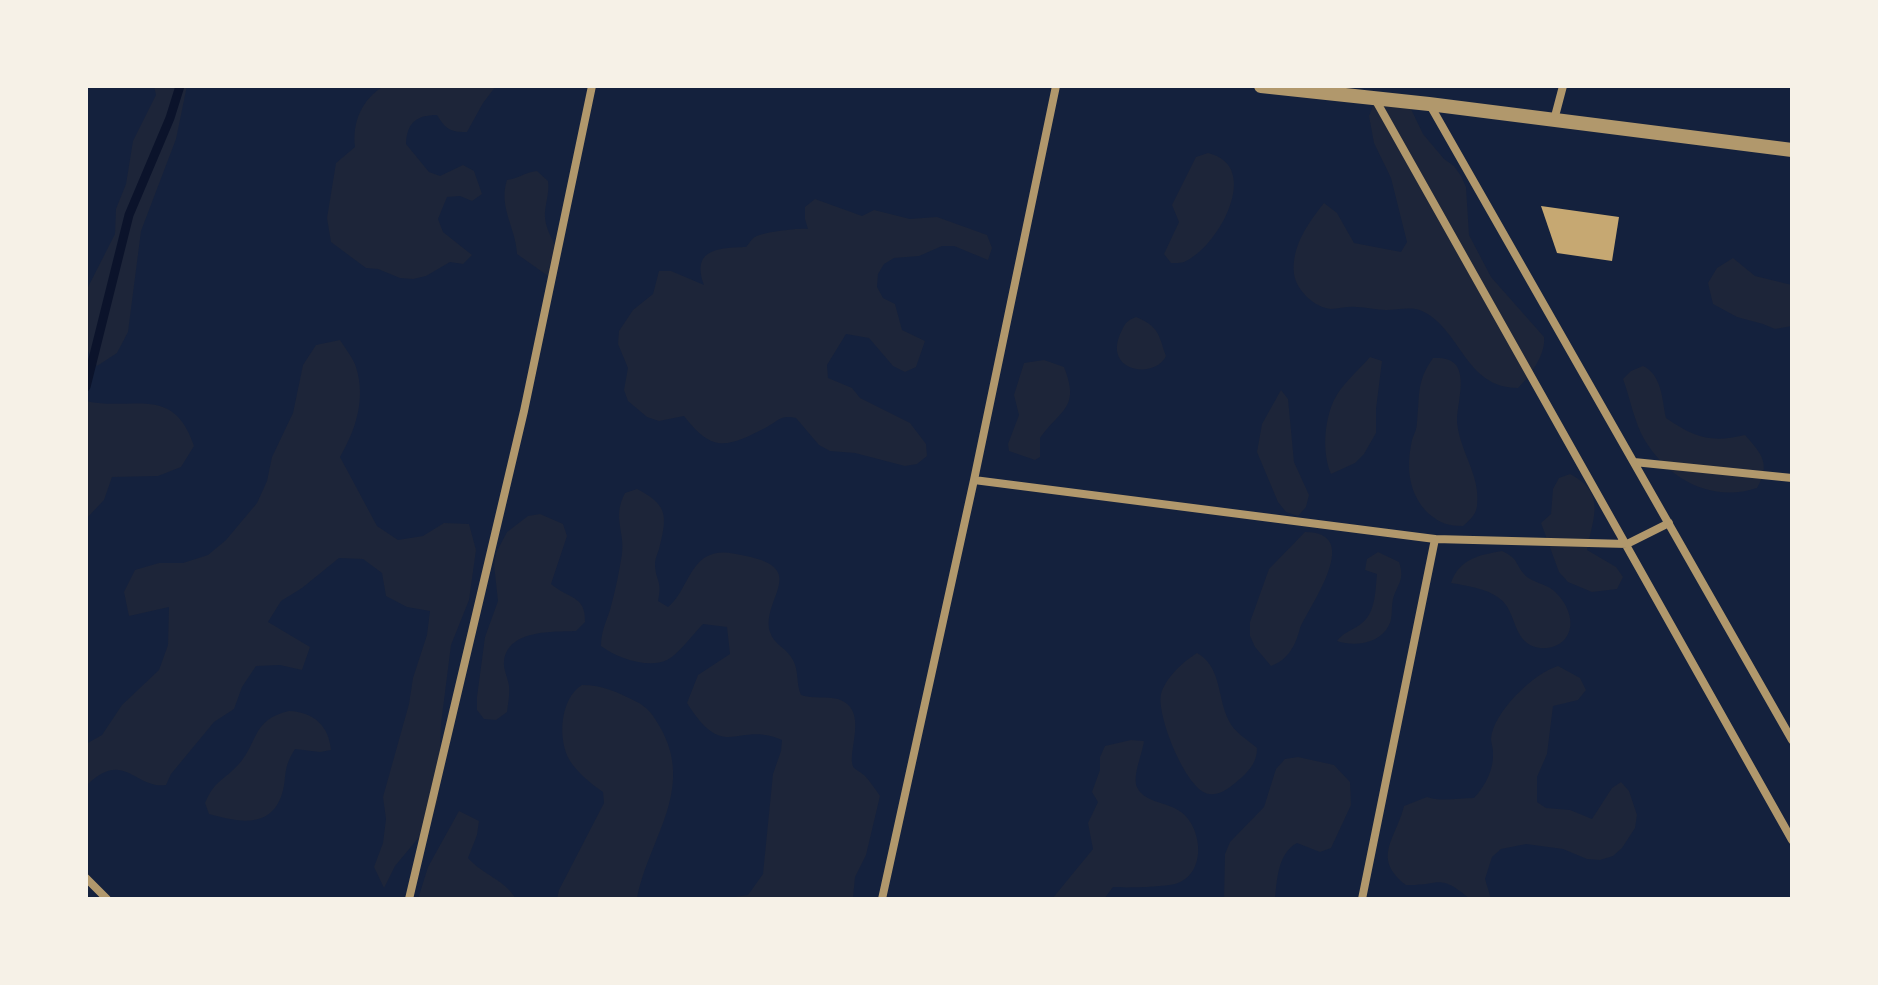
<!DOCTYPE html>
<style>
body{margin:0}
#map{position:relative;width:1878px;height:985px;overflow:hidden;background:#14213d;font-family:"Nunito Sans",sans-serif}
canvas{display:block}
.frame{position:absolute;inset:0;border:88px solid #f6f1e7;pointer-events:none}
</style>
<div id="map">
<canvas width="1878" height="985"></canvas>
<div class="frame"></div>
</div>
<script>
const ctx = document.querySelector('canvas').getContext('2d');
ctx.lineJoin = 'round';
function fillPath(path, color) { ctx.fillStyle = color; ctx.fill(path, 'evenodd'); }
function stroke(path, color, width, dash) { ctx.strokeStyle = color; ctx.lineWidth = width; ctx.lineCap = dash ? 'butt' : 'round'; ctx.setLineDash(dash || []); ctx.stroke(path); }
fillPath(new Path2D(`
 M154 86H187L176 139 141 231 128 332 117 353 97 366 86 348V291L115 234 116 209 126 184 133 141 156 95Z
 M384 86H496L483 103 467 132C450 133 445 128 437 115 416 115 407 123 406 144L429 172 440 176 463 165 474 171 482 194 472 201 460 196 447 197 438 219 443 232 472 255 463 264 450 262 426 276 413 279 400 278 378 269 366 268 331 242 327 218 336 163 355 147C352 122 362 99 384 86Z
 M1382 97 1411 109 1423 134 1444 159 1454 166 1461 176 1466 187 1469 235 1491 277 1544 337C1546 354 1531 375 1518 388 1465 388 1461 329 1422 311 1412 306 1397 310 1386 310 1376 310 1366 307 1356 307 1348 306 1339 309 1331 309 1315 308 1296 290 1294 274 1291 247 1308 223 1324 203L1337 213 1354 243 1401 252 1407 242 1391 178 1374 143 1369 116 1373 106Z
 M1208 153C1264 166 1217 249 1184 262 1183 263 1173 263 1171 263L1164 254 1179 222 1172 205 1196 157Z
 M537 171 548 181C550 194 544 206 545 218 548 244 571 252 548 276L517 254C516 228 498 207 507 180 518 179 525 172 537 171Z
 M815 199 862 216 874 210 910 219 937 217 987 235 992 248 988 260 954 246H942L919 256 894 258 884 264 878 274 877 287 883 298 895 304 902 330 925 341 916 367 905 372 893 366 869 338 846 334 827 365 828 378 852 388 860 398 910 423 926 444 927 456 917 464 905 466 855 453 830 451 819 445 796 418C780 415 780 420 767 427 728 447 713 454 684 416L659 421 647 417 628 401 624 390 628 368 618 344 619 331 633 310 653 294 659 271H671L704 285C691 249 718 248 746 247 749 244 752 238 755 237 764 232 798 228 808 229L805 219V207Z
 M1733 258 1755 276 1792 285V326L1775 329 1763 324 1737 317 1713 304 1708 283 1717 268Z
 M1136 317C1159 327 1158 333 1166 356 1155 380 1100 372 1122 330 1125 323 1128 320 1136 317Z
 M340 340C345 348 353 358 356 367 366 399 356 429 340 457L377 526 398 540 423 536 444 523 469 524 476 550 469 600 451 645 441 724 438 800 430 824 395 866 384 888 374 867 383 843 386 819 383 797 409 704 413 678 427 635 430 611 407 607 386 596 382 573 363 559 339 558 302 588 281 601 268 622 310 647 302 670 280 665 256 666 242 687 234 709 214 722 171 774 166 785C134 789 124 748 86 786V744L102 735 122 705 159 670 168 645 169 607 129 616 124 592 135 570 159 563H183L208 555 226 540 257 503 267 481 272 457 293 413 303 365 316 345Z
 M1370 357 1382 361 1376 409V433L1364 454 1355 463 1331 474C1322 452 1324 422 1334 400 1341 385 1359 370 1370 357Z
 M1433 358C1442 358 1450 358 1456 365 1466 379 1457 405 1457 421 1459 451 1481 475 1477 506 1476 515 1469 521 1463 526 1448 526 1440 523 1429 514 1408 494 1406 467 1412 440 1414 434 1417 429 1417 422 1420 395 1416 382 1433 358Z
 M1044 360 1064 367C1080 408 1062 408 1040 438V457L1035 460 1009 451 1008 444 1019 415 1014 395 1024 363Z
 M1643 366C1662 375 1662 399 1666 418 1695 438 1711 443 1745 435 1762 454 1771 464 1757 488 1711 503 1668 479 1644 439 1634 421 1630 398 1623 379L1631 371Z
 M1281 390 1288 399 1294 462 1309 495 1306 507 1298 516 1286 512 1278 502 1257 452 1262 424Z
 M86 401C133 412 173 383 194 446L181 467 158 476 112 477 104 500 86 519Z
 M1570 474C1607 493 1593 518 1587 550L1616 567 1623 577 1617 589 1592 592 1568 582 1559 572 1541 523 1551 514 1553 489 1559 478Z
 M637 489C666 504 668 514 660 545 659 551 655 558 655 564 655 580 663 581 658 601L668 607C684 594 687 571 704 558 718 549 731 553 746 556 810 569 761 599 770 632 774 645 787 648 793 660 799 671 796 684 801 695 813 699 827 696 838 699 871 710 845 754 854 768 854 768 864 775 864 775 870 781 875 789 880 796L866 855 855 877 853 899H721L748 895 763 874 773 774 781 751 782 740C737 720 725 764 687 703L698 675 730 654 727 627 703 624C694 633 678 655 667 660 648 669 617 658 601 646 601 632 606 622 610 610 615 592 619 573 622 554 625 531 612 518 625 493Z
 M540 514 563 524 567 536 551 584C568 599 586 595 585 622L576 631C554 632 508 629 504 661 503 669 508 678 509 686 510 694 508 704 507 712L496 720 484 719 477 710V697L485 637 498 601 494 565 496 553 507 532 528 516Z
 M1305 532C1363 532 1312 602 1300 628 1296 645 1288 660 1271 666L1255 647 1250 636V622L1269 569Z
 M1502 551C1520 559 1515 566 1527 577 1534 582 1543 584 1550 588 1564 597 1577 620 1567 636 1562 645 1551 649 1540 648 1511 644 1518 611 1499 598 1485 588 1468 586 1451 583 1459 559 1479 555 1502 551Z
 M1378 552 1399 562C1405 581 1398 582 1393 599 1391 608 1393 618 1389 625 1380 644 1354 647 1337 641 1344 632 1349 632 1358 626 1376 615 1375 593 1377 574L1365 570 1367 559Z
 M1197 653C1222 667 1217 698 1229 721 1234 732 1248 740 1257 748 1257 761 1251 769 1241 778 1232 786 1221 796 1209 794 1186 791 1156 714 1161 694 1166 677 1183 662 1197 653Z
 M1558 666 1580 678 1586 690 1578 700 1553 706 1547 754 1537 777V802L1546 808 1570 810 1592 819 1612 788 1621 782 1629 791 1637 815 1635 828 1622 848 1613 856 1600 860 1587 859 1563 849 1526 844 1501 849 1492 857 1485 879 1491 899H1470C1438 872 1441 886 1406 885 1371 858 1396 839 1404 806L1427 797C1441 802 1459 798 1474 798 1486 785 1494 769 1493 752 1493 747 1491 743 1491 739 1493 712 1534 673 1558 666Z
 M582 685C603 685 617 692 635 701 648 707 653 715 660 727 696 790 648 839 637 899H557L559 890 604 803 603 792C591 784 578 773 570 761 557 740 560 698 582 685Z
 M289 711C314 712 329 726 331 750L320 752 295 749C281 771 288 778 281 797 268 830 235 821 209 814L205 803C215 780 223 781 238 765 259 742 251 720 289 711Z
 M1131 740 1144 741C1142 756 1131 778 1138 789 1146 803 1168 802 1181 812 1203 828 1207 875 1175 884 1162 887 1127 888 1113 887L1104 899H1052L1093 849 1088 823 1098 802 1092 792 1100 770V757L1105 746Z
 M1298 757 1334 765 1350 782 1351 805 1331 848 1320 852 1297 843C1278 853 1277 879 1275 899H1224L1225 854 1230 842 1264 807 1276 769 1285 759Z
 M459 811 479 821 477 835 468 858C483 875 504 879 516 899H418L428 867Z`), '#1d2539');
stroke(new Path2D(`
 M86 387 129 215 170 118 180 86`), '#0b132b', 9);
fillPath(new Path2D(`
 M1541 206 1619 217 1612 261 1557 253Z`), '#c6a872');
stroke(new Path2D(`
 M1375 99 1792 840
 M1430 105 1792 740
 M1554 120 1563 86
 M1634 462 1792 478
 M974 480 1435 539 1627 544 1669 523
 M86 878 107 899
 M409 899 524 411 592 86
 M882 899 974 480 1056 86
 M1362 899 1435 539`), '#b1986c', 8);
stroke(new Path2D(`
 M1261 86 1429 104 1792 150`), '#b1986c', 14);
</script>
